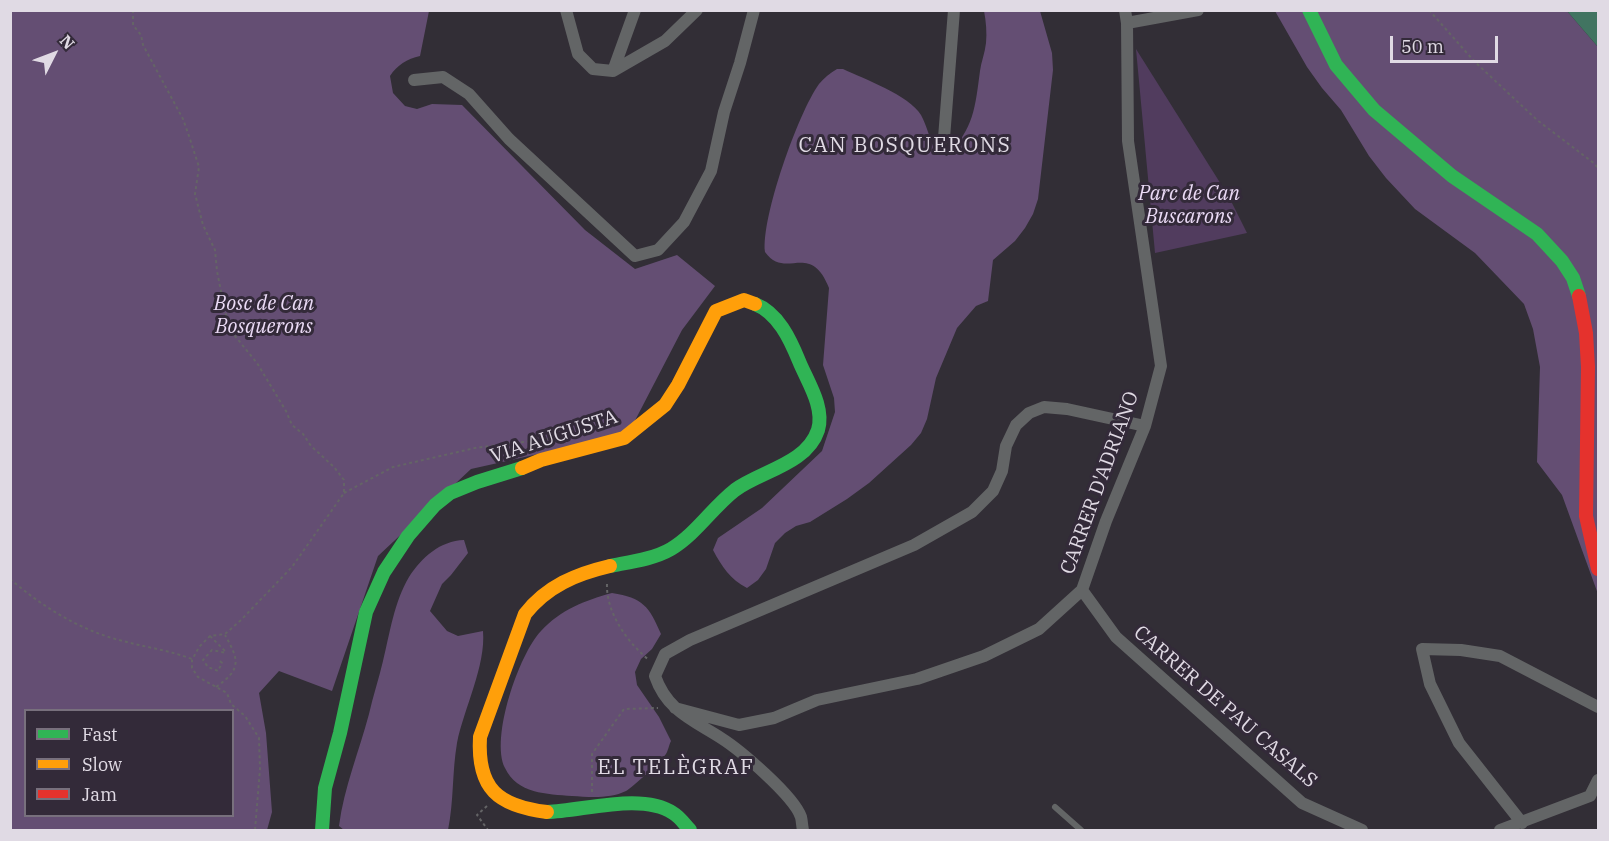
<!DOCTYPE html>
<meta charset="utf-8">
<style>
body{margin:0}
#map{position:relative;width:1609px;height:841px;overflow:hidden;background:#322e36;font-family:"IBM Plex Serif",serif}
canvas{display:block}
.frame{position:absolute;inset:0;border:12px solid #e0dae4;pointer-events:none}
.legend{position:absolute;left:24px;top:709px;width:210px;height:108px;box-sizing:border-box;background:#332a39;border:2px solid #78707d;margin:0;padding:8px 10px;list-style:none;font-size:18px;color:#e0dae4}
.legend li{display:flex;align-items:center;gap:12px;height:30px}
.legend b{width:30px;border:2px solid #78707d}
.north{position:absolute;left:24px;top:24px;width:60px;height:60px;-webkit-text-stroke:4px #332a39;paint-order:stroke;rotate:48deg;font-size:16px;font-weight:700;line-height:24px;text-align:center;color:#e0dae4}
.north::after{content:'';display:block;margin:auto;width:21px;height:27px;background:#e0dae4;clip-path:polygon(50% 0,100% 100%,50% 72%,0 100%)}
.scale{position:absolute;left:1390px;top:36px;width:108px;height:27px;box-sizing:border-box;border:3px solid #e0dae4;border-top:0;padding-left:8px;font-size:18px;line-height:21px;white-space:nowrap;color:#e0dae4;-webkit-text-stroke:4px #332a39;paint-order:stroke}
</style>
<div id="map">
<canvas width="1609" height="841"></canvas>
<div class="frame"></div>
<ul class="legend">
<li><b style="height:8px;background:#30b455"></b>Fast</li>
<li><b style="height:8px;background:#ff9f0a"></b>Slow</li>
<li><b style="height:8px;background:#e5322d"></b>Jam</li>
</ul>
<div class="north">N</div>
<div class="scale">50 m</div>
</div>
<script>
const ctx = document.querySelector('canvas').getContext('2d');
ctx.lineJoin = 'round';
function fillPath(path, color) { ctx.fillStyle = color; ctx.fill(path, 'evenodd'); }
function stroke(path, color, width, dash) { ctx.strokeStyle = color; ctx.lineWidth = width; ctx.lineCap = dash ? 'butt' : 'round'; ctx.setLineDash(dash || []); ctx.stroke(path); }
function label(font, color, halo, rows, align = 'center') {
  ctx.font = font + ' "IBM Plex Serif",serif'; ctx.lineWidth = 6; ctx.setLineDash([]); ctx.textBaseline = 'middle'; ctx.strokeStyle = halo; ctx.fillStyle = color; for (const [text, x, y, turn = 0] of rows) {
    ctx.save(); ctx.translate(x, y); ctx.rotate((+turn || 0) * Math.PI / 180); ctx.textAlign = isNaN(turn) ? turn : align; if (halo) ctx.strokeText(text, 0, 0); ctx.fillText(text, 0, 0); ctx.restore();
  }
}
fillPath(new Path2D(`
 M1136 49 1229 197 1247 233 1155 253Z`), '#513c5e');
fillPath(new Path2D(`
 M10 11H429L420 56C407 59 397 65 390 76L393 93 405 106 417 109 432 104 462 105 585 230 635 269 677 255 715 286 682 330 628 434 471 469 378 556 332 691 279 671 259 693 266 733 272 812 267 830H11ZM26 710H232V816H26Z
 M984 11H1040L1052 53 1053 70 1038 199 1033 214 1025 228 1015 241 993 260 988 301 976 306 957 328 936 378 927 419 921 433 911 445 869 483 847 499 810 522 796 526 785 533 775 543 766 569 758 580 747 588C730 579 722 567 713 550L718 538 762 508 822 451 835 412 834 398 823 365 829 288C810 240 786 281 765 252 761 218 798 113 819 84 824 78 830 73 837 69H843C864 79 909 95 921 115 927 126 930 140 935 151L947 156C974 128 975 108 980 71 981 62 985 53 986 43 987 33 986 21 984 11Z
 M1275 11H1567L1598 47V594L1562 495 1537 462 1540 367 1533 329 1524 304 1475 253 1415 209 1386 178 1369 156 1341 110 1322 88 1307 67Z
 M464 540 468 553 451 575 442 584 430 611 447 631 458 636 483 631C486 666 464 708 457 743 452 772 454 801 448 830H344L339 826C344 787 359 752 369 714 373 696 379 678 383 661 390 633 394 602 409 577 422 557 440 541 464 540Z
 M612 593C643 598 649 606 661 634L652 649 641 659 635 672 637 685 659 717 671 741C669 745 668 751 666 754 662 760 632 788 626 791 610 799 589 797 572 796 547 794 517 794 505 768 490 738 519 654 541 631 560 610 586 600 612 593Z`), '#644e73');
fillPath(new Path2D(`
 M1567 11H1598V47Z`), '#417461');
stroke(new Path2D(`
 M133 10V25L141 35 143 45 183 119 189 136 199 167 195 194 203 225 215 250 217 271 225 312 235 336 257 363 286 411 292 425 303 434 311 446 334 467 344 480V493L292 567 241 620 225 634 210 636 199 647 192 660V668L198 677 227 693 231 704 245 716 259 738 260 769 255 830
 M1429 10 1474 61 1537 120 1595 164 1598 169
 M344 493 393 467 475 448 563 437
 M10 579C43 607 78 629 119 640 144 647 168 650 192 659
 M607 584C606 613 628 643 649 660
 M210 636 225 651
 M220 661 222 663 218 671 208 667 203 660 212 650 226 653
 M216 687C242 669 239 660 225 635
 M592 792V754L624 709 658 708
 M487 806 477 815 488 830`), '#646466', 2, [3, 3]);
stroke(new Path2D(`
 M1055 807 1081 830`), '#636566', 6);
stroke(new Path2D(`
 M566 10 578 54 593 69 613 71
 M1127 23 1198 10
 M613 71 665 41 697 10
 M613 71 635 10
 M414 80 443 77 469 94 509 139 635 256 658 250 684 222 711 171 724 112 740 63 754 10
 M944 138 954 10
 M1082 590 1116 637 1302 803 1362 830
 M675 708 739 725 774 718 817 700 917 679 984 656 1039 629 1082 590 1106 521 1145 426 1161 366 1128 141 1127 23 1125 10
 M1522 823 1459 743 1430 684 1422 649 1461 650 1500 656 1598 707
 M803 830C802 826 802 821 801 817 794 796 740 750 721 738 693 720 667 711 655 676L665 654 690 640 914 545 972 512 993 491 1002 471 1006 446 1016 425 1029 413 1044 407 1067 409 1145 426
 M1500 830 1590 796 1598 780`), '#636566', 12);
stroke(new Path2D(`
 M1309 10 1336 65 1374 110 1452 176 1537 234 1562 261 1573 278 1579 296
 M610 566C630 562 654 559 671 549 696 534 712 508 735 490 761 471 807 464 818 430 825 407 807 381 799 361 790 339 778 313 755 304
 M547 812C583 811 642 792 673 813 680 817 685 825 690 830
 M322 830 325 788 340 733 366 612 384 572 408 536 435 505 450 493 477 482 522 468`), '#30b455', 14);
stroke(new Path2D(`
 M522 468 541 460 624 438 665 405 678 385 716 311 744 300 755 304
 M547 812C498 806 477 789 480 737L525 614C547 586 576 574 610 566`), '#ff9f0a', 14);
stroke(new Path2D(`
 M1579 296 1586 333 1588 367 1586 516 1598 569`), '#e5322d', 14);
label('italic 20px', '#ebdbf6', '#332a39', [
 ["Parc de Can",1189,194],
 ["Buscarons",1189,217],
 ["Bosc de Can",264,304],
 ["Bosquerons",264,327]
]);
label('20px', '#e0dae4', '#332a39', [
 ["VIA AUGUSTA",554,437,-18],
 ["CARRER D'ADRIANO",1100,483,-70],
 ["CARRER DE PAU CASALS",1225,707,41]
]);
ctx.letterSpacing = '1.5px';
label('21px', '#e0dae4', '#332a39', [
 ["CAN BOSQUERONS",905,146],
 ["EL TELÈGRAF",676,768]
]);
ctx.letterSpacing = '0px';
</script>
